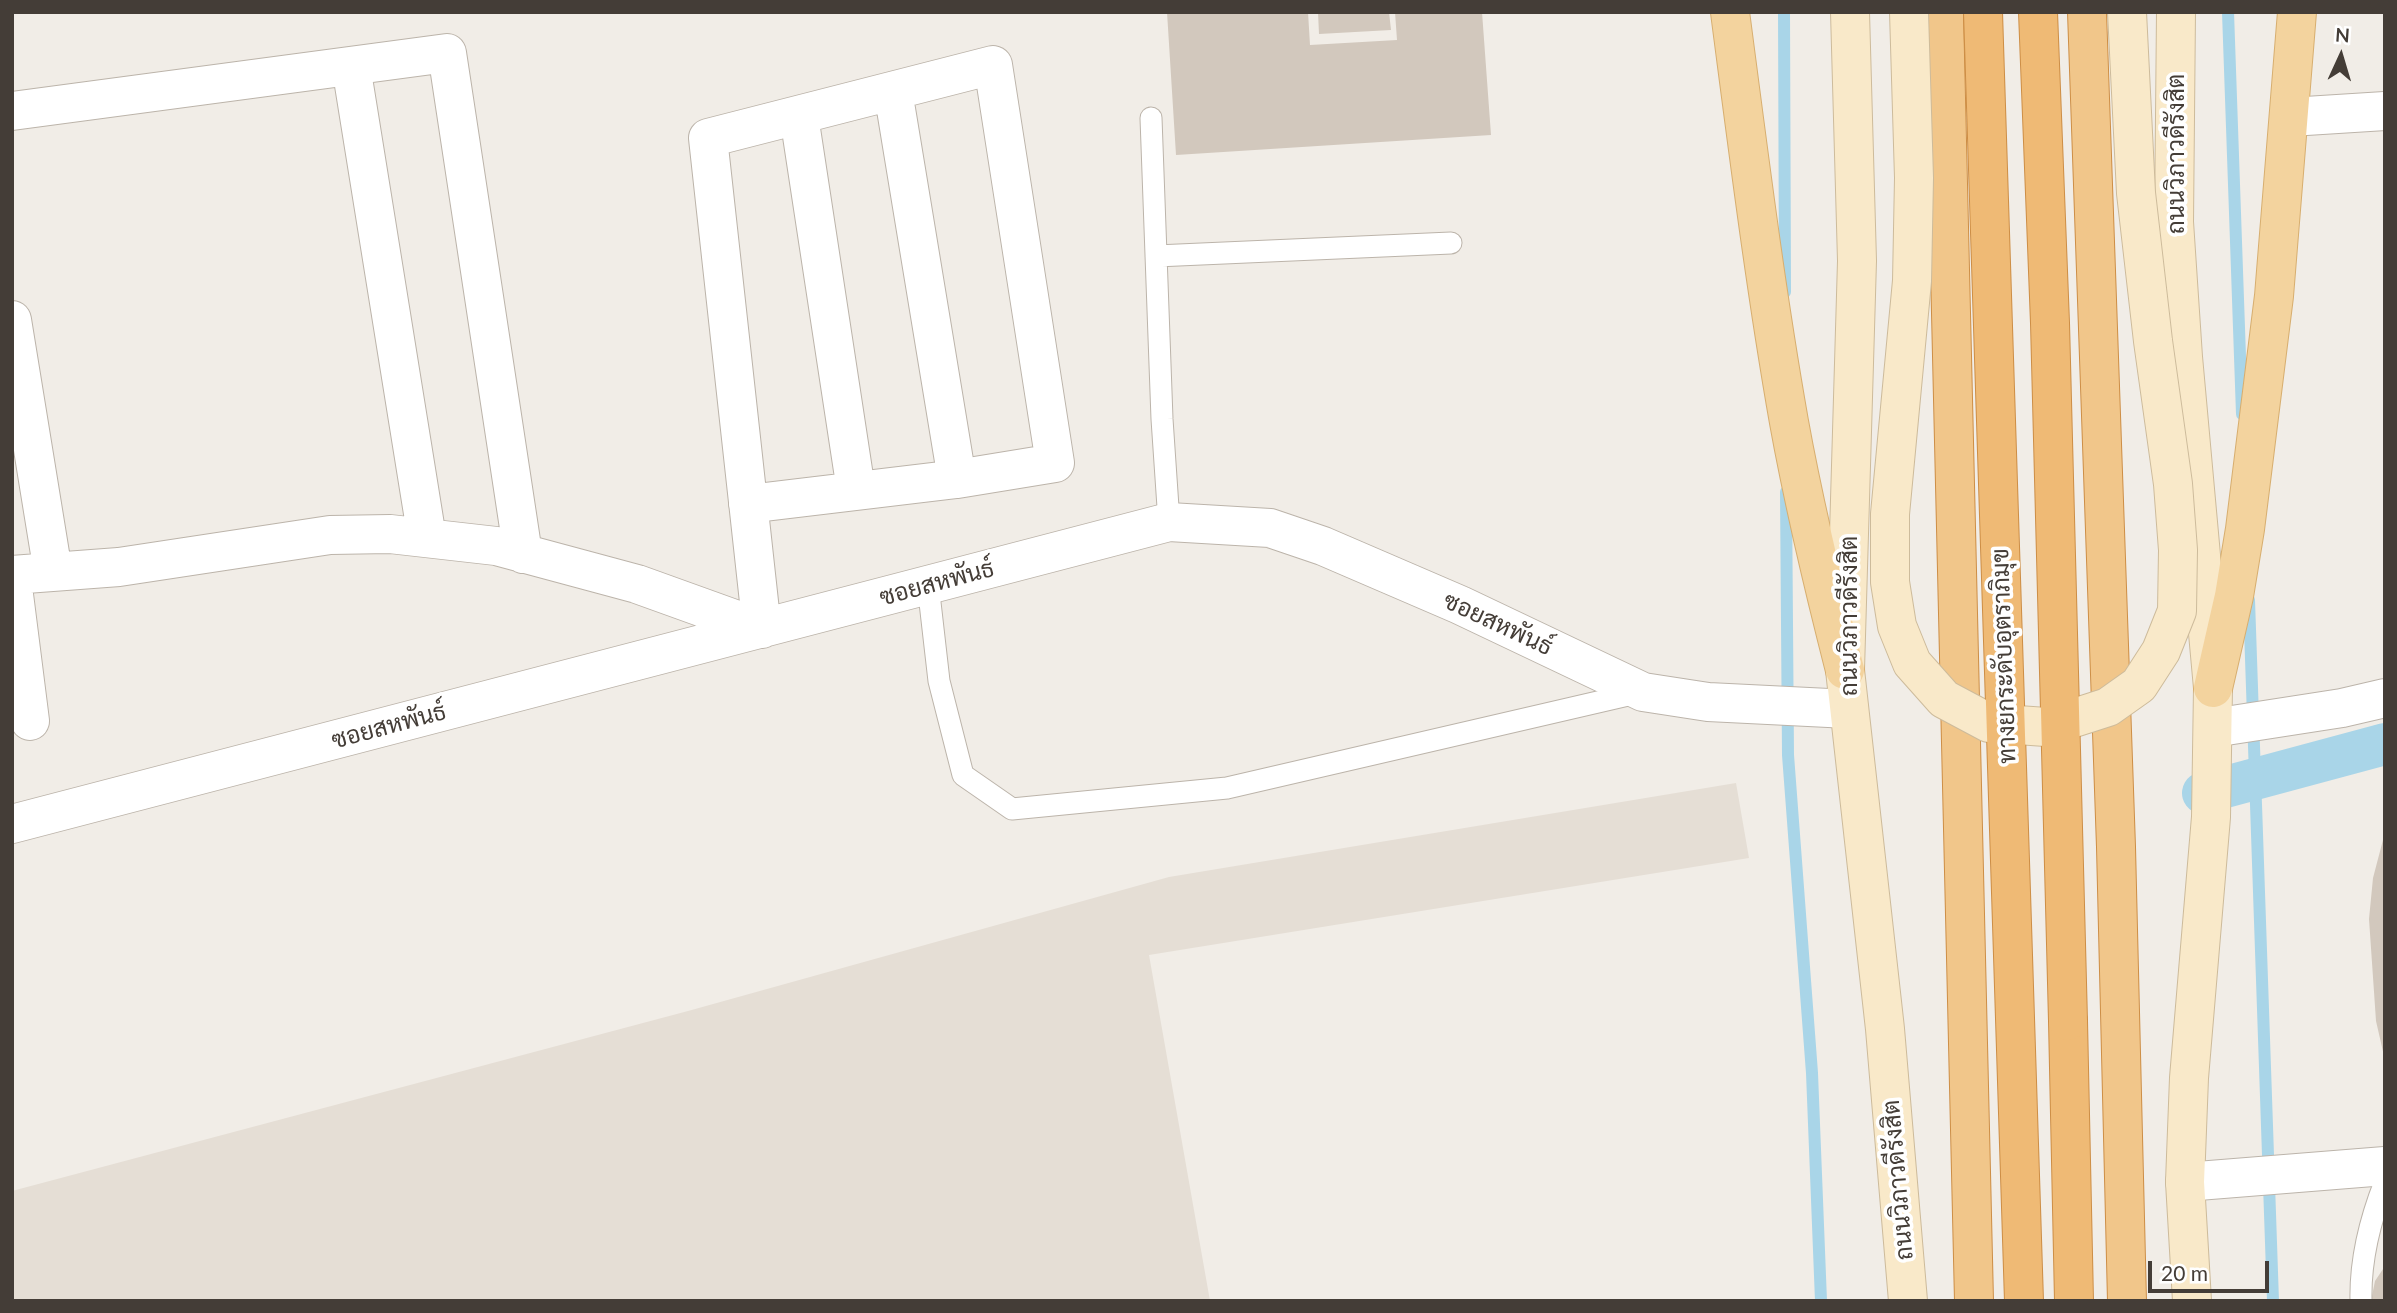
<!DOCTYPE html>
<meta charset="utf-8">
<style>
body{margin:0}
#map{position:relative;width:2397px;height:1313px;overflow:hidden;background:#f1ede7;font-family:Lato,sans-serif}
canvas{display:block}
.frame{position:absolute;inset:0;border:14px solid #443d37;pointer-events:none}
.north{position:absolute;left:2306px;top:21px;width:70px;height:70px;-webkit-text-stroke:5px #fff;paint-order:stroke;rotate:4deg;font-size:19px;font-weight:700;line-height:28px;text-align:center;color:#443d37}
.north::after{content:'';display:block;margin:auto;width:24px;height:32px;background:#443d37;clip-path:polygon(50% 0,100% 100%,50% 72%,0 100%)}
.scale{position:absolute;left:2148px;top:1261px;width:121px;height:32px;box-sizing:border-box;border:4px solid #443d37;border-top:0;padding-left:9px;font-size:21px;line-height:24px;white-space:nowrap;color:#443d37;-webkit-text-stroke:5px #fff;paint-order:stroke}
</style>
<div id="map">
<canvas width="2397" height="1313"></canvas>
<div class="frame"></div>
<div class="north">N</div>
<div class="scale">20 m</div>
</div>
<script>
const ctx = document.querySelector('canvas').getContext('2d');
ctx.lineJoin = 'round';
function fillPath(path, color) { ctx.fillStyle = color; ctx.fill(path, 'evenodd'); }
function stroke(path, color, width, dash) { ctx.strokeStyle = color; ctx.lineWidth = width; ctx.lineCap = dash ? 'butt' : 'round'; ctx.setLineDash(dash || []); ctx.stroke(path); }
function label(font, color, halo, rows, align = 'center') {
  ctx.font = font + ' Lato,Sarabun,sans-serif'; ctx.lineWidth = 7; ctx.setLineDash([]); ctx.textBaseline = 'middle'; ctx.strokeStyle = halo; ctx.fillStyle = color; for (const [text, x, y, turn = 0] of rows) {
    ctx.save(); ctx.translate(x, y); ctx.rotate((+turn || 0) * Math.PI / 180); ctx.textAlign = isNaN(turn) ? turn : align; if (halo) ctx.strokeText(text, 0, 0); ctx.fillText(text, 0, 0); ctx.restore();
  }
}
fillPath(new Path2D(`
 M1736 783 1749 858 1149 955 1210 1301H12V1191L688 1011 1169 877Z`), '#e5ded5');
stroke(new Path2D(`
 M1784 12 1785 292
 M2228 12 2242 414
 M1786 492 1788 755 1812 1073 1821 1301
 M2249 600 2273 1301`), '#a9d5e8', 12);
stroke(new Path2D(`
 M2203 793 2385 744`), '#a9d5e8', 42);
fillPath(new Path2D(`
 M1167 12H1308L1310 45 1397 40 1395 12H1482L1491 135 1176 155Z
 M1318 12H1389L1391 30 1319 34Z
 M2384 836 2385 1056H2384L2376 1021 2369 919 2373 878Z
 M2385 1266V1301H2371L2375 1281Z`), '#d2c8bd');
const service = new Path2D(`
 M1151 118 1162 419 1169 522
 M1156 256 1451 243
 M928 585 939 681 963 775 1012 809 1227 788 1641 692
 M2361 1301C2360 1260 2370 1220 2385 1182`);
const minor = new Path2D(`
 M351 66 427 538
 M893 91 957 479
 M12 111 447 53 523 554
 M799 116 856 490
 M2290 117 2385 111
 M12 320 53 572
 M12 575 119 567 330 535 390 534 496 546 637 584 762 629 708 138 993 65 1055 463 957 479 748 504
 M12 579 30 721
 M2213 728 2342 708 2385 698
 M12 824 1169 522 1270 528 1323 546 1460 605 1643 692 1708 702 1849 709
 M2185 1182 2385 1166`);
const secondary = new Path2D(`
 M1850 12 1857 261 1845 670 1885 1029 1908 1301
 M2176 12 2174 222 2183 357 2213 688 2211 817 2189 1078 2185 1182 2192 1301`);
const primary = new Path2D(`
 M1730 12C1748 149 1765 286 1789 422 1804 505 1824 588 1845 670
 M2213 688 2234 596 2245 529 2274 296 2297 12`);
const trunk = new Path2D(`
 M1944 12 1974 1301
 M2087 12 2116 847 2127 1301`);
const motorway = new Path2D(`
 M2068 1021 2074 1301`);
stroke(service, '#bcb4aa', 23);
stroke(minor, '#bcb4aa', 40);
stroke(secondary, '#cdbb9b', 40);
stroke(primary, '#d7ae6f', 40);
stroke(trunk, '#cd8e46', 40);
stroke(motorway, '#cd8e46', 40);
stroke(service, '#fff', 21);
stroke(minor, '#fff', 38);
stroke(secondary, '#f9e9c9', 38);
stroke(primary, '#f3d39e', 38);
stroke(trunk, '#f1c68a', 38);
stroke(motorway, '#efba75', 38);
const secondaryBridge = new Path2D(`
 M1909 12 1914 178 1912 281 1890 514V582L1897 626 1912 663 1944 699 1989 723 2046 727 2108 707 2139 685 2161 651 2177 611 2178 550 2173 484 2153 341 2136 193 2127 12`);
const motorwayBridge = new Path2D(`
 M1983 12 2024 1301
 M2038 12 2050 323 2068 1021`);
stroke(secondaryBridge, '#cdbb9b', 40, []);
stroke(motorwayBridge, '#cd8e46', 40, []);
stroke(secondaryBridge, '#f9e9c9', 38);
stroke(motorwayBridge, '#efba75', 38);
label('24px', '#443d37', '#fff', [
 ["ถนนวิภาวดีรังสิต",2176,154,-90],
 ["ซอยสหพันธ์",937,583,-15],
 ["ถนนวิภาวดีรังสิต",1849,616,-90],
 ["ซอยสหพันธ์",1498,624,25],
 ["ทางยกระดับอุตราภิมุข",2004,656,-92],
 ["ซอยสหพันธ์",389,726,-15],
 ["ถนนวิภาวดีรังสิต",1898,1180,-95]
]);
</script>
